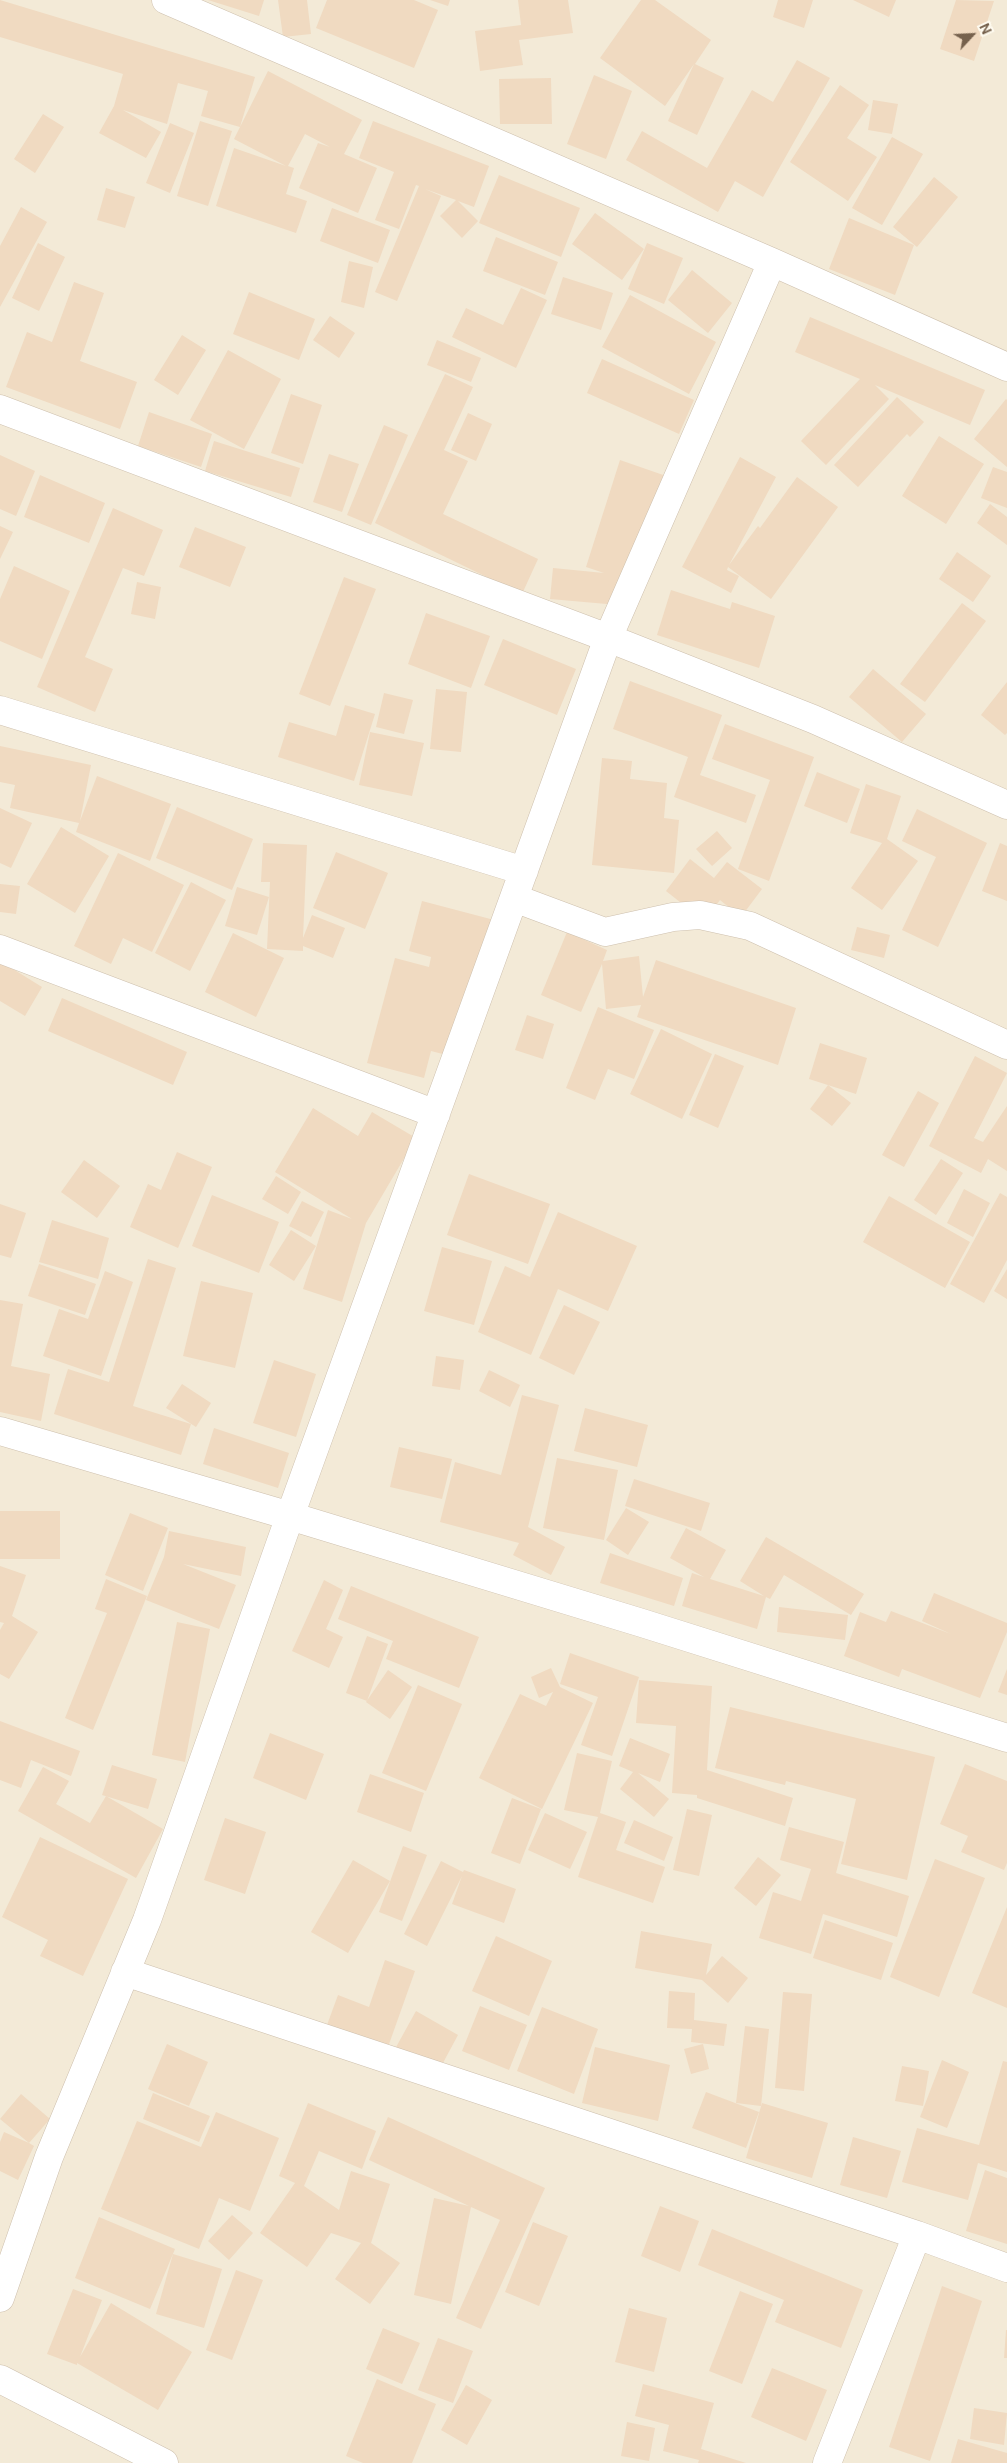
<!DOCTYPE html>
<style>
body{margin:0}
#map{position:relative;width:1007px;height:2463px;overflow:hidden;background:#fcf7e8;font-family:"DM Sans",sans-serif}
canvas{display:block}
.north{position:absolute;left:947px;top:10px;width:50px;height:50px;-webkit-text-stroke:4px #fefaef;paint-order:stroke;rotate:65deg;font-size:14px;font-weight:700;line-height:20px;text-align:center;color:#76614d}
.north::after{content:'';display:block;margin:auto;width:18px;height:22px;background:#76614d;clip-path:polygon(50% 0,100% 100%,50% 72%,0 100%)}
</style>
<div id="map">
<canvas width="1007" height="2463"></canvas>
<div class="north">N</div>
</div>
<script>
const ctx = document.querySelector('canvas').getContext('2d');
ctx.lineJoin = 'round';
function fillPath(path, color) { ctx.fillStyle = color; ctx.fill(path, 'evenodd'); }
function stroke(path, color, width, dash) { ctx.strokeStyle = color; ctx.lineWidth = width; ctx.lineCap = dash ? 'butt' : 'round'; ctx.setLineDash(dash || []); ctx.stroke(path); }
fillPath(new Path2D(`
 M0 0H1007V2463H0Z`), '#f3ead7');
fillPath(new Path2D(`
 M0 0 255 77 240 127 268 71 362 120 344 154 377 168 358 213 299 188 318 143 330 147 305 134 288 166 294 168 286 194 307 201 296 233 216 206 234 148 286 166 234 139 240 127 201 116 208 91 178 83 167 124 123 110 161 132 146 158 99 133 114 106 123 74 0 37Z
 M208 0H264L259 16Z
 M278 0H307L311 34 283 37Z
 M327 0H414L438 10 414 68 316 28Z
 M430 0H450L448 6Z
 M518 0H568L573 33 519 40 523 65 480 71 475 31 521 25Z
 M641 0H655L711 40 695 64 724 78 697 135 668 121 694 64 665 106 600 58Z
 M778 0H813L804 28 773 17Z
 M853 0H896L889 17Z
 M956 0 994 1 974 61 940 49Z
 M797 60 830 78 763 197 735 181 718 212 626 160 642 131 707 168 752 90 773 102Z
 M594 75 632 91 606 159 567 144Z
 M551 78 552 124H500L499 79Z
 M840 85 869 105 847 138 877 157 848 201 790 162Z
 M873 100 898 104 892 134 868 130Z
 M43 114 64 127 35 173 14 159Z
 M200 121 232 131 208 206 177 196Z
 M373 121 489 166 474 207 458 201 478 221 462 238 440 216 456 200 425 189 441 196 397 301 375 292 419 186 416 185 399 229 375 220 394 172 359 158Z
 M170 123 194 133 170 193 146 183Z
 M892 137 923 154 882 225 852 208Z
 M499 175 580 208 561 257 479 223Z
 M934 177 958 197 917 247 893 227Z
 M106 188 135 197 125 228 97 220Z
 M21 207 47 222 0 307V246Z
 M332 208 390 230 378 263 320 241Z
 M595 213 644 249 622 280 572 244Z
 M849 218 914 245 895 295 829 269Z
 M496 237 558 262 545 295 483 271Z
 M38 243 65 257 39 311 12 298Z
 M647 243 683 258 664 304 628 289Z
 M349 261 373 267 364 308 341 302Z
 M692 270 732 303 708 333 668 300Z
 M563 277 613 293 601 330 551 314Z
 M74 282 104 293 80 361 137 382 120 429 6 387 27 332 52 342Z
 M521 288 547 300 516 368 452 337 466 308 503 325Z
 M249 292 315 319 299 360 233 334Z
 M630 295 716 342 689 394 602 347Z
 M330 316 355 333 339 358 313 340Z
 M810 317 985 390 970 425 875 385 889 399 826 465 801 441 860 379 795 352Z
 M182 335 206 350 178 395 154 380Z
 M437 340 481 358 471 382 427 365Z
 M228 350 281 379 244 449 190 420Z
 M602 359 694 400 679 434 587 393Z
 M445 374 473 387 444 450 468 461 443 514 538 559 522 594 375 523Z
 M291 394 322 405 303 464 271 453Z
 M897 397 924 422 910 437 907 434 858 487 834 465Z
 M1006 399 1007 400V467L974 439Z
 M149 412 212 434 201 467 138 446Z
 M468 413 492 424 476 461 451 450Z
 M384 425 408 435 371 525 347 515Z
 M939 436 984 464 946 524 902 496Z
 M214 441 300 468 291 497 205 471Z
 M329 454 359 464 342 512 313 502Z
 M0 455 35 471 16 516 0 509Z
 M740 457 776 477 729 565 758 526 760 528 797 477 838 507 771 599 728 567 727 570 739 576 731 593 682 567Z
 M620 460 669 477 618 605 550 599 553 568 604 573 586 567Z
 M993 467 1007 472V508L981 498Z
 M40 475 105 503 89 543 24 517Z
 M990 504 1007 517V545L977 523Z
 M113 508 163 530 144 576 123 568 85 657 113 669 95 712 37 687Z
 M0 526 13 532 0 559Z
 M195 527 246 547 230 587 179 567Z
 M957 552 991 576 973 602 939 579Z
 M14 566 70 591 42 659 0 641V599Z
 M344 577 376 589 330 706 299 694Z
 M137 582 161 587 155 619 131 614Z
 M671 590 730 609 732 602 775 616 759 668 657 635Z
 M962 603 986 621 925 702 900 684Z
 M426 613 490 636 471 688 408 664Z
 M503 639 576 669 557 715 484 685Z
 M873 669 926 714 902 742 849 697Z
 M630 681 722 715 700 775 756 795 746 823 674 797 688 757 613 729Z
 M1007 682V733L1005 735 981 715Z
 M436 689 467 692 461 752 430 749Z
 M384 693 413 700 404 734 376 727Z
 M345 705 375 714 354 781 278 757 289 722 336 736Z
 M725 724 814 757 769 881 738 869 770 780 712 759Z
 M370 732 424 743 412 796 359 785Z
 M0 746 91 765 80 821 97 776 171 804 150 861 76 832 79 823 10 808 15 785 0 782Z
 M602 758 632 761 630 779 667 783 664 818 679 820 674 873 592 865Z
 M817 772 860 789 847 823 804 806Z
 M866 784 901 796 887 839 918 861 882 910 851 888 882 843 850 833Z
 M177 807 253 839 232 890 156 858Z
 M0 808 32 823 11 868 0 863Z
 M917 809 987 843 938 947 902 930 936 857 902 841Z
 M61 827 109 856 75 913 27 884Z
 M717 831 732 848 712 866 696 849Z
 M263 843 307 845 303 938 312 915 345 928 333 958 303 946V951L267 949 270 882H261Z
 M1000 843 1007 846V901L982 891Z
 M336 852 388 873 365 929 313 908Z
 M118 853 184 885 152 952 123 938 111 964 74 946Z
 M690 859 714 878 727 862 762 889 741 917 720 900 704 921 666 891Z
 M191 882 226 900 190 971 155 953Z
 M0 884 20 886 16 914 0 912Z
 M237 887 269 897 257 935 225 926Z
 M422 901 498 921 462 1059 431 1051 424 1078 367 1063 395 958 429 967 431 957 409 951Z
 M857 927 890 935 884 958 851 950Z
 M567 932 607 950 603 961 639 956 643 997 656 960 796 1008 778 1065 637 1017 641 1005 606 1009 602 964 581 1012 541 995Z
 M233 933 284 958 256 1017 205 992Z
 M0 961 42 987 25 1016 0 1001Z
 M62 998 187 1052 173 1085 48 1031Z
 M598 1007 654 1030 634 1079 608 1069 595 1100 566 1088Z
 M527 1015 554 1024 543 1059 515 1050Z
 M661 1029 712 1054 682 1119 630 1094Z
 M820 1043 867 1058 856 1094 809 1079Z
 M715 1054 744 1066 718 1128 689 1115Z
 M975 1056 1007 1073 974 1138 983 1142 1007 1106V1171L988 1159 981 1173 929 1146Z
 M828 1085 851 1103 832 1126 810 1109Z
 M918 1091 939 1103 904 1167 882 1155Z
 M313 1108 358 1136 372 1112 416 1138 366 1223 342 1302 303 1289 328 1210 352 1219 275 1172Z
 M177 1152 212 1167 178 1248 130 1227 148 1184 161 1190Z
 M941 1159 963 1173 936 1215 914 1200Z
 M84 1160 120 1186 97 1218 61 1192Z
 M469 1174 550 1204 528 1264 447 1235Z
 M276 1176 301 1192 288 1214 262 1199Z
 M964 1189 990 1203 973 1237 947 1223Z
 M1000 1193 1007 1197V1260L984 1303 950 1284Z
 M212 1195 279 1222 259 1273 192 1246Z
 M889 1196 970 1242 945 1288 863 1242Z
 M302 1201 324 1212 311 1237 289 1226Z
 M0 1204 26 1213 11 1258 0 1255Z
 M558 1212 637 1246 608 1311 558 1289 531 1355 478 1332 505 1266 530 1277Z
 M52 1220 109 1238 98 1279 39 1262Z
 M291 1230 316 1246 294 1281 269 1265Z
 M442 1247 492 1261 474 1325 424 1311Z
 M148 1259 176 1268 133 1406 191 1424 181 1455 54 1414 68 1369 109 1382Z
 M39 1264 96 1284 85 1315 28 1296Z
 M1007 1269V1299L994 1291Z
 M105 1271 133 1282 101 1376 43 1356 59 1309 88 1319Z
 M201 1281 253 1293 235 1368 183 1356Z
 M0 1300 23 1304 11 1366 50 1374 41 1421 0 1412Z
 M564 1305 600 1322 574 1375 539 1358Z
 M436 1356 464 1360 460 1390 432 1386Z
 M274 1360 316 1374 296 1437 253 1423Z
 M489 1370 520 1385 510 1407 479 1391Z
 M182 1384 211 1403 196 1427 166 1408Z
 M522 1395 559 1405 528 1527 565 1547 551 1575 513 1555 519 1543 440 1522 455 1462 501 1475Z
 M585 1408 648 1425 637 1467 574 1451Z
 M214 1428 289 1453 278 1488 203 1464Z
 M399 1447 452 1459 442 1499 390 1487Z
 M557 1458 618 1470 604 1540 543 1528Z
 M634 1479 710 1503 701 1531 625 1506Z
 M626 1508 649 1522 628 1555 606 1540Z
 M0 1511H60V1559H0Z
 M130 1513 168 1528 143 1591 105 1575Z
 M686 1528 726 1550 710 1579 764 1596 740 1581 766 1537 864 1594 851 1615 784 1575 770 1599 766 1597 757 1629 682 1606 692 1573 704 1577 670 1558Z
 M169 1531 246 1547 241 1576 183 1564 236 1585 219 1629 146 1600 164 1557Z
 M610 1553 683 1578 674 1606 600 1583Z
 M0 1566 26 1575 12 1616 38 1632 9 1679 0 1674V1630L4 1623 0 1622Z
 M106 1579 147 1596 93 1730 65 1718 107 1613 95 1609Z
 M324 1580 343 1590 326 1629 343 1637 329 1668 292 1651Z
 M351 1586 479 1637 459 1688 386 1659 393 1641 338 1619Z
 M934 1593 1007 1623V1632L980 1698 902 1669 899 1677 844 1656 860 1612 886 1622 891 1611 951 1634 922 1621Z
 M779 1607 848 1615 845 1640 777 1632Z
 M177 1622 210 1629 185 1762 152 1755Z
 M367 1636 388 1644 367 1701 346 1693Z
 M570 1653 639 1677 612 1756 581 1745 598 1697 560 1684Z
 M551 1668 560 1687 593 1703 542 1809 479 1778 520 1694 546 1706 553 1692 539 1698 531 1677Z
 M1007 1669V1695L998 1692Z
 M388 1670 412 1687 390 1719 366 1702Z
 M639 1680 712 1686 707 1770 793 1798 785 1826 697 1798V1795L672 1793 676 1726 636 1723Z
 M418 1685 462 1704 426 1791 382 1773Z
 M730 1707 935 1757 907 1880 841 1864 856 1799 786 1781 785 1785 715 1768Z
 M0 1721 80 1751 71 1776 31 1760 21 1788 0 1780Z
 M270 1733 324 1754 306 1800 253 1778Z
 M630 1738 670 1754 660 1782 638 1773 669 1799 654 1817 620 1789 633 1772 619 1766Z
 M577 1753 612 1761 600 1813 626 1822 616 1850 665 1867 653 1903 578 1877 598 1817 564 1810Z
 M965 1764 1007 1781V1863L1004 1870 961 1852 968 1836 940 1824Z
 M112 1765 157 1779 148 1809 102 1795Z
 M43 1767 69 1781 56 1804 90 1823 106 1796 163 1829 136 1878 18 1811Z
 M370 1774 424 1793 411 1832 357 1812Z
 M512 1798 541 1809 520 1864 491 1853Z
 M687 1809 712 1815 699 1876 673 1870Z
 M545 1813 587 1832 570 1869 528 1850Z
 M225 1818 266 1832 245 1894 204 1880Z
 M634 1820 673 1837 664 1861 624 1843Z
 M789 1827 844 1842 836 1873 909 1896 897 1937 823 1914 811 1954 759 1938 773 1892 801 1901 811 1869 780 1860Z
 M40 1837 128 1879 83 1976 40 1956 48 1940 2 1917Z
 M403 1846 427 1855 402 1921 379 1912Z
 M758 1857 781 1875 756 1906 734 1888Z
 M935 1859 985 1878 939 1997 890 1977Z
 M353 1860 390 1881 348 1953 311 1932Z
 M441 1861 463 1872 464 1870 516 1889 504 1923 452 1904 462 1876 427 1946 404 1934Z
 M1007 1907V2008L972 1993Z
 M825 1920 893 1943 881 1980 813 1958Z
 M641 1931 712 1944 706 1975 722 1956 748 1978 728 2003 702 1980 635 1968Z
 M496 1936 552 1961 529 2016 472 1991Z
 M385 1960 415 1971 388 2047 327 2025 338 1995 369 2007Z
 M669 1991 695 1993 694 2020 727 2024 724 2046 691 2042 692 2029 667 2028Z
 M783 1992 812 1994 804 2091 775 2088Z
 M480 2006 527 2025 509 2070 462 2051Z
 M542 2007 598 2029 574 2094 517 2071Z
 M416 2011 458 2035 437 2074 395 2049Z
 M745 2026 769 2029 761 2106 736 2103Z
 M167 2044 208 2062 189 2106 148 2089Z
 M703 2044 709 2069 691 2074 684 2049Z
 M595 2047 670 2065 658 2121 582 2103Z
 M942 2060 969 2072 947 2128 920 2117Z
 M1003 2061 1007 2062V2172L978 2163 968 2200 902 2182 917 2128 979 2145Z
 M902 2066 929 2071 923 2106 895 2101Z
 M706 2092 759 2112 746 2148 692 2128Z
 M153 2093 210 2116 199 2142 143 2119Z
 M21 2094 50 2119 29 2143 34 2146 18 2180 0 2171V2142L4 2132 29 2143 0 2119Z
 M308 2103 376 2131 362 2169 319 2151 304 2186 339 2210 351 2171 390 2184 371 2243 400 2263 370 2304 335 2279 361 2243 331 2233 307 2267 260 2233 295 2183 279 2176Z
 M762 2103 828 2123 812 2178 746 2158Z
 M216 2112 279 2138 250 2211 219 2198 199 2249 101 2209 137 2121 201 2147Z
 M388 2117 545 2188 481 2329 456 2318 500 2220 471 2207 451 2304 414 2295 434 2198 469 2206 369 2160Z
 M853 2137 901 2151 887 2198 840 2185Z
 M985 2170 1007 2178V2244L966 2231Z
 M660 2206 699 2221 680 2272 641 2256Z
 M232 2215 253 2233 229 2260 208 2241Z
 M99 2217 175 2249 150 2309 75 2278Z
 M533 2222 568 2236 539 2306 505 2292Z
 M712 2229 863 2290 841 2348 775 2322 784 2300 698 2265Z
 M173 2254 222 2269 204 2328 156 2314Z
 M236 2270 263 2280 232 2360 206 2350Z
 M942 2286 982 2301 930 2461 889 2447Z
 M73 2289 102 2300 80 2357 111 2303 192 2352 158 2410 77 2363V2365L47 2354Z
 M740 2291 773 2304 742 2384 709 2371Z
 M629 2308 667 2318 654 2372 615 2362Z
 M383 2328 420 2343 402 2384 366 2369Z
 M1006 2330H1007V2358H1004Z
 M438 2338 473 2351 453 2403 418 2390Z
 M772 2368 827 2390 806 2441 751 2417Z
 M377 2379 436 2404 412 2463H363L346 2456Z
 M643 2384 714 2403 701 2449 746 2463H698L699 2460 663 2451 669 2425 635 2416Z
 M466 2385 492 2400 467 2445 441 2430Z
 M974 2408 1007 2413 1004 2445 970 2439Z
 M627 2422 655 2428 649 2461 621 2456Z
 M958 2439 1007 2453V2463H951Z`), '#f0dac1');
const minor = new Path2D(`
 M166 0 772 262 1007 367
 M0 409 608 638 813 719 1007 805
 M0 710 524 871
 M514 898 605 932 673 917 700 915 750 926 1007 1045
 M0 949 436 1114
 M0 1431 290 1516 642 1623 1007 1738
 M125 1972 917 2235 1007 2268
 M0 2298 49 2157 147 1920 290 1516 608 638 772 262
 M0 2379 164 2463
 M827 2463 917 2235`);
stroke(minor, '#cec0ae', 29);
stroke(minor, '#fff', 28);
</script>
